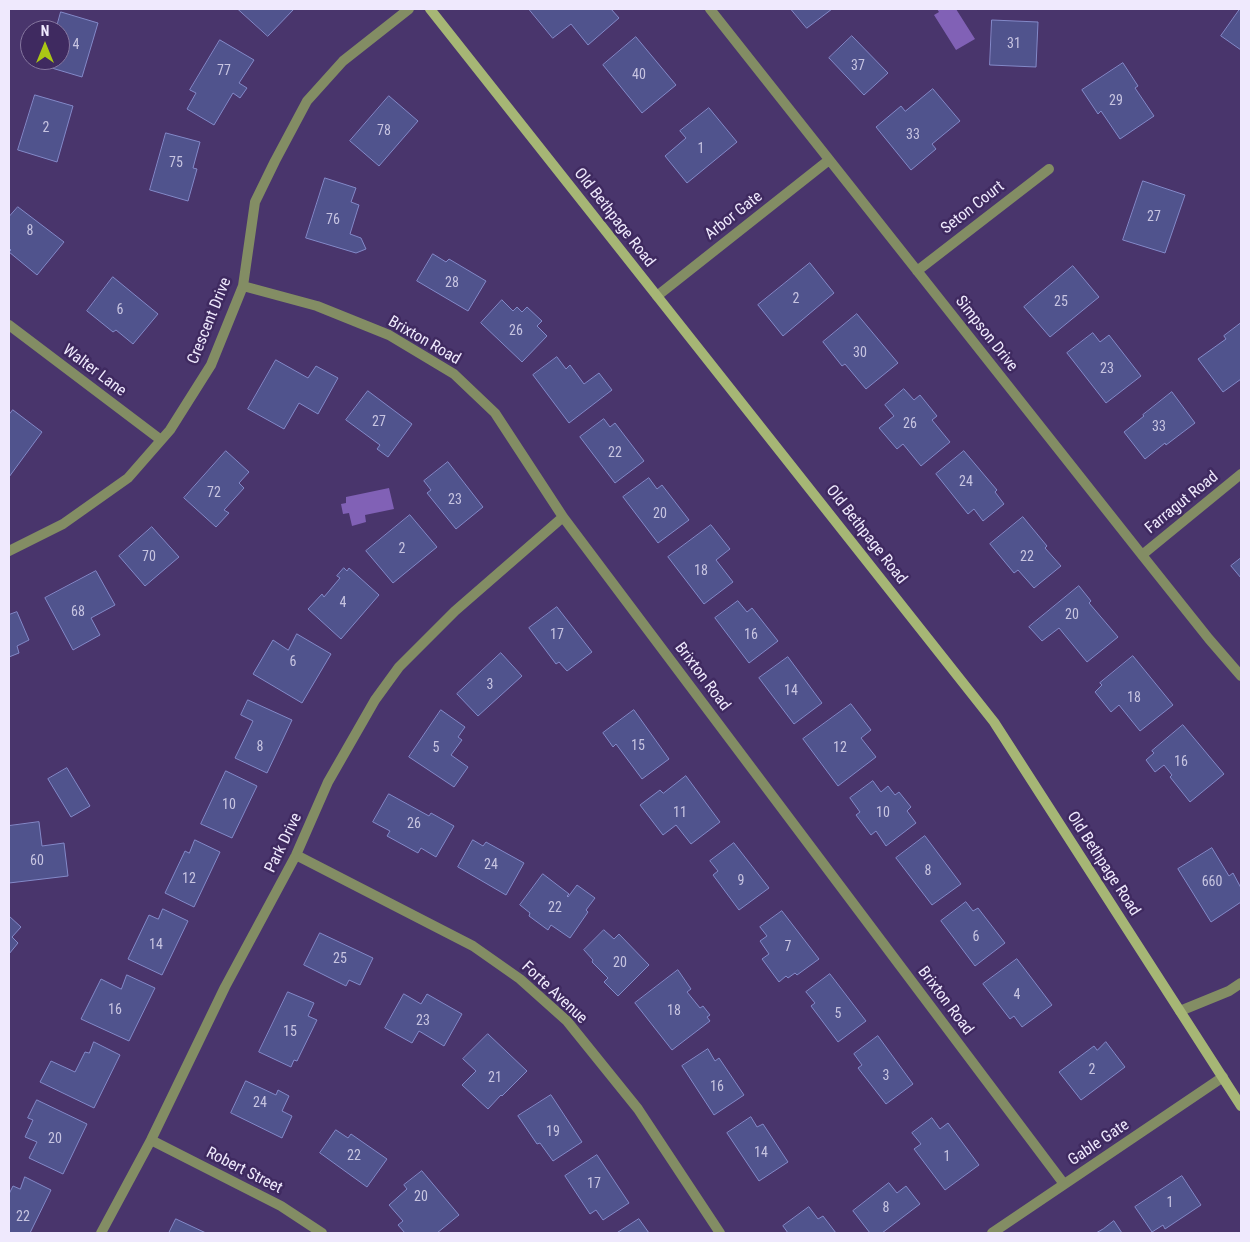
<!DOCTYPE html>
<style>
body{margin:0}
#map{position:relative;width:1250px;height:1242px;overflow:hidden;background:#49356c;font-family:"Roboto Condensed",sans-serif}
canvas{display:block}
.frame{position:absolute;inset:0;border:10px solid #efe9fd;pointer-events:none}
.north{position:absolute;left:20px;top:20px;width:50px;height:50px;box-sizing:border-box;background:#3f2a60;border:1px solid #85769f;border-radius:50%;rotate:0deg;font-size:14px;font-weight:700;line-height:20px;text-align:center;color:#efe9fd}
.north::after{content:'';display:block;margin:auto;width:18px;height:22px;background:#abc615;clip-path:polygon(50% 0,100% 100%,50% 72%,0 100%)}
</style>
<div id="map">
<canvas width="1250" height="1242"></canvas>
<div class="frame"></div>
<div class="north">N</div>
</div>
<script>
const ctx = document.querySelector('canvas').getContext('2d');
ctx.lineJoin = 'round';
function fillPath(path, color) { ctx.fillStyle = color; ctx.fill(path, 'evenodd'); }
function stroke(path, color, width, dash) { ctx.strokeStyle = color; ctx.lineWidth = width; ctx.lineCap = dash ? 'butt' : 'round'; ctx.setLineDash(dash || []); ctx.stroke(path); }
function label(font, color, halo, rows, align = 'center') {
  ctx.font = font + ' "Roboto Condensed",sans-serif'; ctx.lineWidth = 5; ctx.setLineDash([]); ctx.textBaseline = 'middle'; ctx.strokeStyle = halo; ctx.fillStyle = color; for (const [text, x, y, turn = 0] of rows) {
    ctx.save(); ctx.translate(x, y); ctx.rotate((+turn || 0) * Math.PI / 180); ctx.textAlign = isNaN(turn) ? turn : align; if (halo) ctx.strokeText(text, 0, 0); ctx.fillText(text, 0, 0); ctx.restore();
  }
}
fillPath(new Path2D(`
 M937 9H956L975 39 956 50 934 15 939 12Z
 M389 488 394 509 365 515 366 522 352 526 349 513 343 514 341 504 346 503V497Z`), '#8161b6');
const building = new Path2D(`
 M238 9H294L268 36Z
 M529 9H611L619 18 588 45 571 24 553 38Z
 M791 9H832L807 28Z
 M1240 9H1241V50L1221 36Z
 M61 12 98 23 82 77 45 66 47 60H60V30H56Z
 M992 20 1038 22 1036 67 990 65Z
 M852 36 888 73 864 95 829 58Z
 M636 37 676 85 642 113 603 65Z
 M220 40 254 60 239 83 247 88 240 98 233 93 214 125 187 109 196 93 190 90Z
 M1123 63 1138 86 1135 88 1154 116 1120 139 1101 111 1098 114 1082 90Z
 M933 89 960 121 932 144 936 149 911 170 876 127 901 106 905 111Z
 M35 95 73 106 57 162 18 150Z
 M389 96 418 121 379 166 350 141Z
 M709 108 737 142 687 183 665 156 686 138 680 131Z
 M166 133 200 142 193 168 197 169 188 201 150 190Z
 M325 178 356 188 351 202 359 205 350 234 361 238 366 249 356 253 306 238Z
 M1143 181 1185 195 1165 253 1123 240Z
 M18 207 64 242 37 275 9 252 11 250 9 248V217Z
 M433 254 446 262 449 259 486 281 468 311 417 281Z
 M810 263 834 293 783 336 758 305Z
 M1073 266 1099 297 1050 337 1024 307Z
 M113 277 158 314 133 344 116 330 113 332 87 311Z
 M502 300 513 311 517 307 522 312 527 307 542 321 537 326 547 336 522 362 481 323Z
 M857 314 898 363 866 389 845 364 842 366 823 342Z
 M1241 323V379L1223 392 1198 359 1226 339 1224 336Z
 M1093 333 1100 342 1109 335 1141 376 1106 403 1067 353Z
 M557 357 566 369 570 365 584 384 599 373 612 390 569 423 533 375Z
 M276 360 308 378 316 366 338 378 318 414 299 403 284 429 248 409Z
 M904 389 914 400 920 395 937 416 932 420 950 442 921 466 903 444 897 449 879 428 894 416 885 405Z
 M368 391 412 424 388 457 377 449 380 445 346 420Z
 M1172 392 1195 423 1166 445 1165 443 1145 459 1124 432 1144 416 1143 415Z
 M13 410 42 432 9 477V415Z
 M604 419 610 427 615 423 644 461 615 483 580 437Z
 M226 451 249 472 239 483 244 488 224 510 229 513 216 527 184 498Z
 M964 451 997 490 995 492 1004 504 983 521 974 509 968 514 936 474Z
 M448 462 483 507 456 529 427 493 431 490 424 481Z
 M649 478 657 489 662 485 689 520 658 543 623 497Z
 M410 515 437 547 393 583 366 551Z
 M1023 517 1047 546 1045 548 1061 566 1034 588 1018 570 1014 573 990 544Z
 M711 525 730 549 716 560 733 582 704 604 668 557Z
 M152 527 179 557 145 586 119 556Z
 M1241 558V578L1231 566Z
 M344 568 347 571 349 568 379 595 341 639 308 609 322 594 324 597 340 578 337 576Z
 M96 571 115 605 91 618 100 635 73 650 45 598Z
 M1079 586 1091 601 1089 603 1118 637 1087 662 1059 628 1042 641 1029 627Z
 M738 601 747 612 752 608 778 641 749 663 715 618Z
 M557 607 592 652 567 671 559 662 556 664 529 628Z
 M17 612 29 640 17 646 19 653 9 657V615Z
 M297 634 331 654 302 703 253 674 273 640 288 650Z
 M501 653 522 676 478 716 457 694Z
 M1133 656 1173 705 1140 731 1119 705 1111 712 1095 692 1102 685 1100 683Z
 M788 657 822 703 794 724 759 678Z
 M248 700 292 720 267 773 235 758 253 721 241 715Z
 M851 704 871 730 861 738 876 757 838 786 803 739Z
 M441 710 465 727 458 737 462 740 451 755 468 767 454 787 409 757Z
 M634 710 669 759 642 779 616 744 613 747 603 733Z
 M1183 725 1224 774 1190 802 1170 777 1172 775 1164 765 1155 772 1146 760 1154 753 1152 751Z
 M67 768 90 806 71 817 48 779Z
 M226 771 257 786 232 838 201 824Z
 M686 776 720 822 691 844 676 825 663 835 640 805 660 790 663 793Z
 M873 781 881 792 888 786 895 795 899 792 911 807 907 811 916 823 886 846 876 831 871 835 856 815 860 812 850 798Z
 M389 794 429 816 431 813 454 826 436 857 421 848 418 853 387 836 390 831 373 822Z
 M39 822 42 846 64 843 68 876 9 883V826Z
 M925 836 961 884 932 905 896 858Z
 M195 840 220 852 194 907 165 893 185 851 189 853Z
 M473 840 483 846 486 842 524 863 506 895 458 867Z
 M734 843 769 888 739 910 713 875 718 871 710 861Z
 M1212 848 1229 876 1233 873 1241 888V902L1211 922 1178 869Z
 M543 874 569 894 567 896 568 897 577 885 595 898 586 910 588 912 570 938 551 925 548 930 529 916 530 913 520 905Z
 M966 902 973 911 978 908 1005 943 975 966 941 921Z
 M163 909 188 921 162 975 128 959 149 915 158 919Z
 M782 911 819 959 797 975 795 973 788 978 786 976 779 982 762 959 769 954 760 941 767 936 760 927Z
 M9 916 21 927 12 937 18 943 9 954Z
 M604 930 614 939 619 934 649 965 618 996 604 982 608 978 592 962 593 960 584 950Z
 M320 933 373 958 360 985 349 980 346 986 304 965Z
 M1017 959 1052 1005 1022 1027 1014 1016 1010 1019 983 984Z
 M678 970 691 989 687 992 700 1008 703 1006 710 1015 707 1017 710 1021 672 1050 635 1003Z
 M830 974 866 1021 838 1042 811 1006 815 1003 806 992Z
 M127 975 155 988 129 1041 81 1019 101 979 121 989Z
 M288 992 314 1003 308 1016 317 1020 297 1061 294 1060 291 1067 259 1052Z
 M404 994 421 1004 427 994 462 1014 444 1046 419 1031 412 1043 385 1028Z
 M488 1034 527 1071 502 1096 501 1095 488 1109 462 1085 476 1071 463 1059Z
 M878 1036 913 1084 886 1104 858 1068 862 1065 854 1054Z
 M94 1042 120 1055 94 1108 40 1082 51 1061 75 1072 85 1052 89 1053Z
 M1106 1042 1125 1067 1081 1100 1059 1072 1094 1046 1097 1050Z
 M708 1049 715 1061 719 1058 744 1095 714 1115 682 1066Z
 M246 1081 276 1095 278 1090 289 1096 282 1111 292 1116 282 1138 231 1113Z
 M551 1095 582 1142 553 1161 540 1143 537 1144 518 1116Z
 M37 1100 87 1124 63 1174 29 1158 37 1142 25 1137 33 1120 28 1118Z
 M751 1117 757 1127 763 1124 788 1162 759 1181 727 1133Z
 M932 1118 940 1129 948 1123 979 1165 945 1190 914 1149 921 1144 912 1133Z
 M336 1130 348 1138 351 1134 387 1159 367 1187 320 1153Z
 M597 1155 629 1203 603 1220 596 1210 590 1214 565 1176Z
 M422 1171 459 1215 437 1233H405L398 1225 403 1221 389 1205 407 1189 404 1185Z
 M1182 1176 1201 1205 1165 1229 1163 1225 1152 1232 1135 1207Z
 M25 1177 51 1190 30 1233H9V1194L13 1186 20 1189Z
 M889 1183 897 1193 906 1186 920 1204 882 1233H870L853 1211Z
 M809 1207 818 1219 823 1216 836 1233H788L783 1226Z
 M176 1219 206 1233H169Z
 M639 1219 649 1233H617Z
 M1114 1221 1122 1233H1096L1103 1229Z`);
fillPath(building, '#50538d');
stroke(building, '#8389c8', 1);
stroke(new Path2D(`
 M710 9 1142 555 1209 639 1241 676
 M917 271 1049 169
 M243 286 317 306 389 335 454 374 495 413 563 517 1064 1184
 M657 296 829 160
 M9 325 161 440
 M9 551 63 524 128 478 170 430 211 365 243 286 255 202 275 161 307 101 343 61 409 9
 M1142 555 1241 474
 M296 855 473 946 520 979 567 1021 638 1109 720 1233
 M1180 1011 1229 991 1241 983
 M151 1140 281 1206 322 1233
 M101 1233 151 1140 225 987 296 855 328 782 375 700 399 667 455 611 563 517
 M992 1233 1223 1077`), '#838d64', 10);
stroke(new Path2D(`
 M430 9 994 722 1241 1106`), '#a6b675', 10);
label('14px', '#c7c4e1', null, [
 ["31",1014,44],
 ["4",76,45],
 ["37",858,66],
 ["77",224,71],
 ["40",639,75],
 ["29",1116,101],
 ["2",46,128],
 ["78",384,131],
 ["33",913,135],
 ["1",701,149],
 ["75",176,163],
 ["27",1154,217],
 ["76",333,220],
 ["8",30,231],
 ["28",452,283],
 ["2",796,299],
 ["25",1061,302],
 ["6",120,310],
 ["26",516,331],
 ["30",860,353],
 ["23",1107,369],
 ["27",379,422],
 ["26",910,424],
 ["33",1159,427],
 ["22",615,453],
 ["24",966,482],
 ["72",214,493],
 ["23",455,500],
 ["20",660,514],
 ["2",402,549],
 ["70",149,557],
 ["22",1027,557],
 ["18",701,571],
 ["4",343,603],
 ["68",78,612],
 ["20",1072,615],
 ["17",557,635],
 ["16",751,635],
 ["6",293,662],
 ["3",490,685],
 ["14",791,691],
 ["18",1134,698],
 ["15",638,746],
 ["8",260,747],
 ["5",436,748],
 ["12",840,748],
 ["16",1181,762],
 ["10",229,805],
 ["11",680,813],
 ["10",883,813],
 ["26",414,824],
 ["60",37,861],
 ["24",491,865],
 ["8",928,871],
 ["12",189,879],
 ["9",741,881],
 ["660",1212,882],
 ["22",555,908],
 ["6",976,937],
 ["14",156,945],
 ["7",788,947],
 ["25",340,959],
 ["20",620,963],
 ["4",1017,995],
 ["16",115,1010],
 ["18",674,1011],
 ["5",838,1014],
 ["23",423,1021],
 ["15",290,1032],
 ["2",1092,1070],
 ["3",886,1076],
 ["21",495,1078],
 ["16",717,1087],
 ["24",260,1103],
 ["19",553,1132],
 ["20",55,1139],
 ["14",761,1153],
 ["22",354,1156],
 ["1",947,1157],
 ["17",594,1184],
 ["20",421,1197],
 ["1",1170,1203],
 ["8",886,1208],
 ["22",23,1217]
]);
label('16px', '#efe9fd', '#3f2a60', [
 ["Seton Court",973,208,-38],
 ["Arbor Gate",734,216,-38],
 ["Old Bethpage Road",614,218,52],
 ["Crescent Drive",210,321,-68],
 ["Simpson Drive",986,334,52],
 ["Brixton Road",424,341,30],
 ["Walter Lane",94,371,37],
 ["Farragut Road",1182,503,-39],
 ["Old Bethpage Road",866,535,52],
 ["Brixton Road",702,677,53],
 ["Park Drive",284,843,-64],
 ["Old Bethpage Road",1103,864,57],
 ["Forte Avenue",554,993,43],
 ["Brixton Road",945,1001,53],
 ["Gable Gate",1099,1143,-34],
 ["Robert Street",244,1171,27]
]);
</script>
